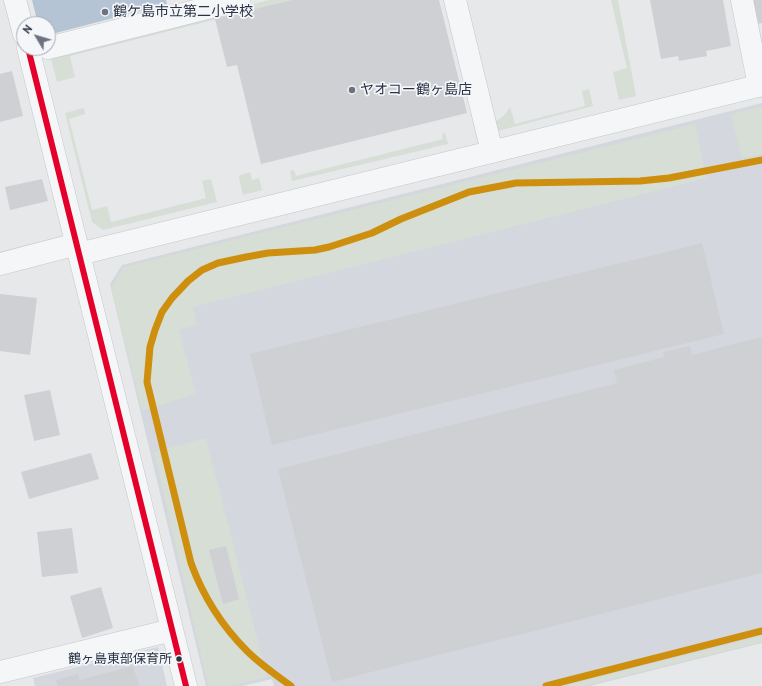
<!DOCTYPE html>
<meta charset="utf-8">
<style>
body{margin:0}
#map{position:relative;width:762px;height:686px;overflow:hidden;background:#e6e8ea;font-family:"PT Sans",sans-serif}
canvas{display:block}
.north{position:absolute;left:16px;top:16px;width:40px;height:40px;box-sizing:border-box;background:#f4f6f9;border:1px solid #a4a8b1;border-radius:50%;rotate:308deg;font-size:11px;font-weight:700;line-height:16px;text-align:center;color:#2b3445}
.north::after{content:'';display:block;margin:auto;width:14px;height:18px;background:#6c737f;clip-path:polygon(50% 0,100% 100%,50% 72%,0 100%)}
</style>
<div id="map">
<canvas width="762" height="686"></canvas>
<div class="north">N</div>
</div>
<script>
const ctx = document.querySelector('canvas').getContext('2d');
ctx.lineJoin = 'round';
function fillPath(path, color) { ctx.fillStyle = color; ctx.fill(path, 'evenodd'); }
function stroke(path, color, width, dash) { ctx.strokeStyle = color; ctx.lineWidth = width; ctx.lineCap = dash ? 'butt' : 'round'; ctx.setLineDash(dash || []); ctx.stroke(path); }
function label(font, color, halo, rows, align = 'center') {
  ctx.font = font + ' "PT Sans","Noto Sans JP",sans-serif'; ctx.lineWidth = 3.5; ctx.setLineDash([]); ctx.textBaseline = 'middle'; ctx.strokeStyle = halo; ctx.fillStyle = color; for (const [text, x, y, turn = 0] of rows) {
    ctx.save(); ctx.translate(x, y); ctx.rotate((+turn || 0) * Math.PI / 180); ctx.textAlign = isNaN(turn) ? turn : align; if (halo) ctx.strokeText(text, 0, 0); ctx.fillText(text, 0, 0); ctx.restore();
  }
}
fillPath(new Path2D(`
 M762 103V643L590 686H274L272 679 242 686H206L110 284 122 265Z
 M158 647 167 686H35L33 678Z`), '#d4d7dd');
fillPath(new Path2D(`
 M269 0H293L70 56 75 77 57 82 50 55Z
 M611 0H618L636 96 619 100 613 72 627 68Z
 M589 89 593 106 494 132 491 123C501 120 505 115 510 107L515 124 585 106 582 91Z
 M762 107V154L742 158 731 114Z
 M84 108 85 114 69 119 92 210 107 206 111 222 206 198 202 181 211 179 217 202 103 230 92 222 65 113Z
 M695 124 707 178 193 307 197 325 179 330 196 394 142 411 111 288 124 267Z
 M445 133 448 144 292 181 290 171 294 170 296 176 443 139 442 134Z
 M250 172 252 180 259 178 262 190 243 195 239 178 240 175Z
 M206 438 267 677 231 686H208L154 452Z
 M762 636V642L584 686H564Z`), '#d6ded6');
fillPath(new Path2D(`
 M32 0H166L167 4 48 35V24H38Z`), '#b4c4d5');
fillPath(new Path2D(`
 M292 0H439L467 113 261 164 237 65 227 67 215 19Z
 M650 0H723L731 46 706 51 707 56 679 61 678 56 661 59Z
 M752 0H762V23L757 24Z
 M12 71 23 116 0 122V74Z
 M42 179 48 201 10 210 5 187Z
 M702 243 724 334 272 445 250 354Z
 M0 294 37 298 30 355 0 351Z
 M762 337V573L332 682 278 469 617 383 614 370 664 357 663 352 690 346 692 355Z
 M50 390 60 435 34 441 24 395Z
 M91 453 99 479 29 499 21 472Z
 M72 528 78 573 42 577 37 532Z
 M226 546 239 599 223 604 209 550Z
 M101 587 113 628 82 638 70 596Z
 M133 666 139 686H58L56 680 78 674 80 680Z`), '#ced0d3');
const minor = new Path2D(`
 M15 0 24 34
 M455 0 492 152
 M742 0 759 86
 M28 48 186 686
 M48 48 239 0
 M79 254 762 85
 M0 264 77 244
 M0 672 172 630`);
stroke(minor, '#c4c6c8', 23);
stroke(minor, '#f5f6f7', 22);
stroke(new Path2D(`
 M28 48 186 686`), '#e4002b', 6);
stroke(new Path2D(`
 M291 686C276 675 260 664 247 651 222 626 203 596 191 563L147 382 150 347 155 330 162 312 172 298 188 281 202 270 218 263 246 257 268 253 315 250 329 247 372 233 401 219 469 192 516 183 640 181 669 178 762 160
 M546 686 762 631`), '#ce8f0e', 7);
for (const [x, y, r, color] of [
 [105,12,4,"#6c737f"],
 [352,90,4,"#6c737f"],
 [179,659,3.5,"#2b3445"]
]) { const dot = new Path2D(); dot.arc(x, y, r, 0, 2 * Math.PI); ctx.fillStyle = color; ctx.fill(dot); stroke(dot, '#f4f6f9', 1.5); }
label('13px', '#2b3445', '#f4f6f9', [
 ["鶴ヶ島東部保育所",172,659]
], 'right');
label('14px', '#2b3445', '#f4f6f9', [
 ["鶴ケ島市立第二小学校",113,12],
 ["ヤオコー鶴ヶ島店",360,90]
], 'left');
</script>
